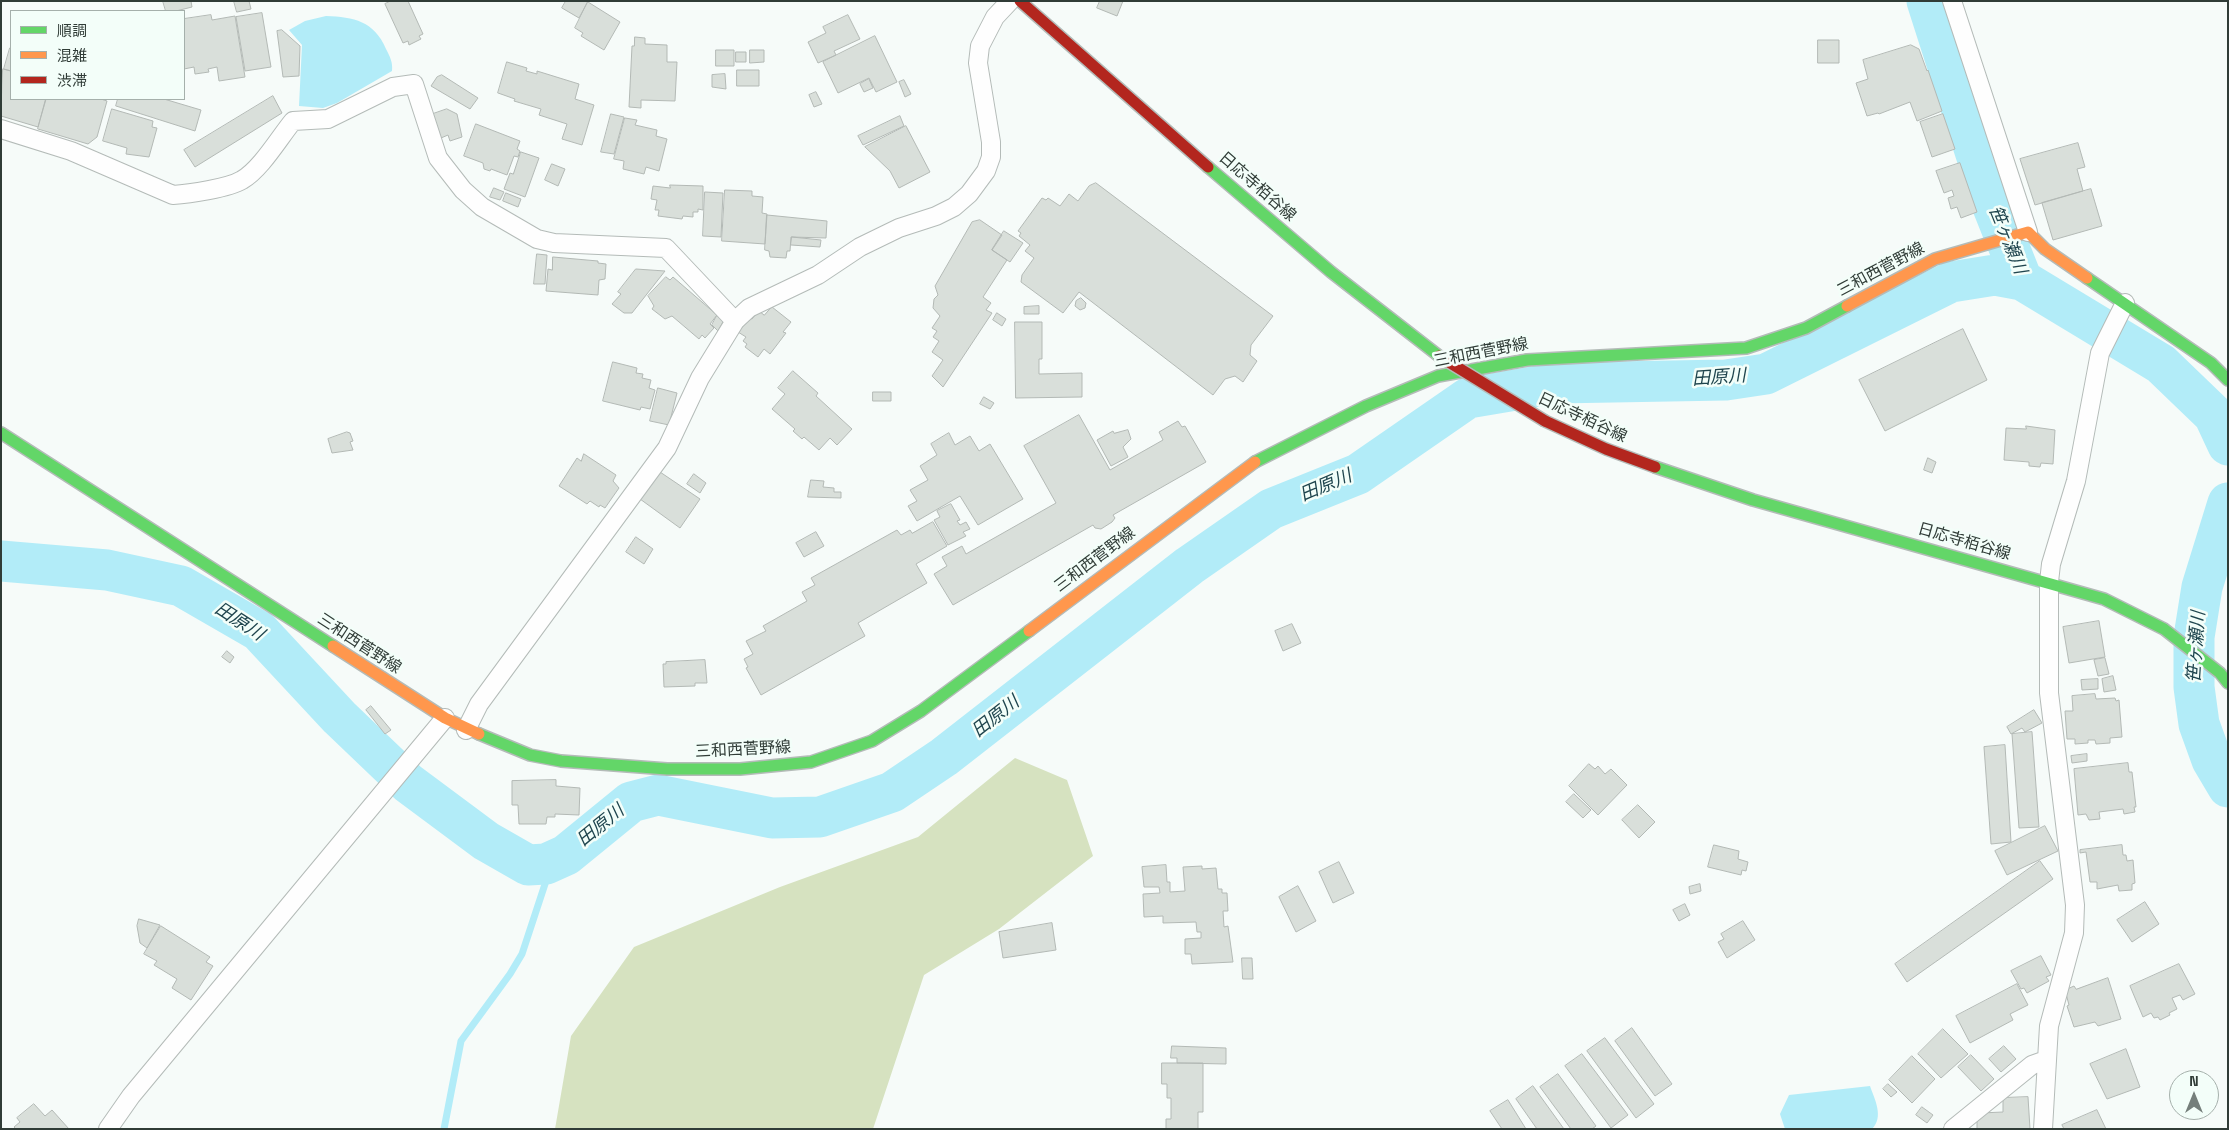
<!DOCTYPE html>
<meta charset="utf-8">
<style>
body{margin:0}
#map{position:relative;width:2229px;height:1130px;overflow:hidden;background:#f6fbf9;font-family:"Space Grotesk","Noto Sans JP",sans-serif}
canvas{display:block}
.frame{position:absolute;inset:0;border:2px solid #303c37;pointer-events:none}
.legend{position:absolute;left:10px;top:10px;width:175px;height:90px;box-sizing:border-box;background:#f3fef9;border:1px solid #a5b0ab;margin:0;padding:6px 9px;list-style:none;font-size:15px;color:#303c37}
.legend li{display:flex;align-items:center;gap:10px;height:25px}
.legend b{width:25px;border:1px solid #a5b0ab}
.north{position:absolute;left:2169px;top:1070px;width:50px;height:50px;box-sizing:border-box;background:#f3fef9;border:1px solid #a5b0ab;border-radius:50%;rotate:0deg;font-size:14px;font-weight:700;line-height:20px;text-align:center;color:#303c37}
.north::after{content:'';display:block;margin:auto;width:18px;height:22px;background:#757f7b;clip-path:polygon(50% 0,100% 100%,50% 72%,0 100%)}
</style>
<div id="map">
<canvas width="2229" height="1130"></canvas>
<div class="frame"></div>
<ul class="legend">
<li><b style="height:6px;background:#63d668"></b>順調</li>
<li><b style="height:6px;background:#ff974d"></b>混雑</li>
<li><b style="height:6px;background:#b3261e"></b>渋滞</li>
</ul>
<div class="north">N</div>
</div>
<script>
const ctx = document.querySelector('canvas').getContext('2d');
ctx.lineJoin = 'round';
function fillPath(path, color) { ctx.fillStyle = color; ctx.fill(path, 'evenodd'); }
function stroke(path, color, width, dash) { ctx.strokeStyle = color; ctx.lineWidth = width; ctx.lineCap = dash ? 'butt' : 'round'; ctx.setLineDash(dash || []); ctx.stroke(path); }
function label(font, color, halo, rows, align = 'center') {
  ctx.font = font + ' "Space Grotesk","Noto Sans JP",sans-serif'; ctx.lineWidth = 5; ctx.setLineDash([]); ctx.textBaseline = 'middle'; ctx.strokeStyle = halo; ctx.fillStyle = color; for (const [text, x, y, turn = 0] of rows) {
    ctx.save(); ctx.translate(x, y); ctx.rotate((+turn || 0) * Math.PI / 180); ctx.textAlign = isNaN(turn) ? turn : align; if (halo) ctx.strokeText(text, 0, 0); ctx.fillText(text, 0, 0); ctx.restore();
  }
}
fillPath(new Path2D(`
 M1015 758 1067 780 1093 856 999 929 924 975 873 1129H555L571 1036 634 947 780 887 918 837Z`), '#d6e2c0');
fillPath(new Path2D(`
 M326 16C354 17 374 21 386 49 390 57 393 62 392 71L337 103 323 108 299 106 302 45 289 30 305 21Z
 M1870 1086C1875 1100 1884 1117 1872 1129H1785L1780 1114 1789 1095Z`), '#b2ecf8');
stroke(new Path2D(`
 M444 1129 461 1041 510 974 522 954 546 881V864`), '#b2ecf8', 7);
stroke(new Path2D(`
 M1927 1 1993 207 2022 280 2161 364 2214 415 2228 445
 M2228 503 2202 587 2194 637V687L2199 724 2212 760 2228 787
 M1 561 107 570 181 586 259 631 339 717 408 783 486 841 528 865 546 864 566 855 631 802 658 795 772 818 820 817 892 792 944 757 1189 566 1271 509 1358 474 1468 398 1557 383 1726 380 1766 374 1951 282 1995 275 2022 280`), '#b2ecf8', 41);
const building = new Path2D(`
 M163 1H191L192 7 176 11H166Z
 M234 1H249L251 9 237 12Z
 M391 1H408L423 34 419 36 421 39 409 45 408 41 403 43 385 4Z
 M566 1H588L579 18 562 8Z
 M1100 1H1123L1117 16 1097 8Z
 M588 2 620 22 604 50 581 36 583 33 575 28Z
 M262 13 271 67 245 71 236 17Z
 M211 15 212 20 235 16 245 77 219 81 217 67 208 69 209 72 195 74 194 67 184 69V19Z
 M848 15 860 39 834 51 836 55 818 63 808 42 826 33 823 27Z
 M282 30 300 46 299 76 283 77 277 31Z
 M875 36 897 82 876 92 869 78 838 93 823 62Z
 M635 37 645 38V44L667 45V62H677L675 101 641 100V108L629 107 632 46H634Z
 M1818 40H1839V63H1818Z
 M1911 45 1919 49 1927 71 1928 70 1942 111 1917 121 1910 102 1879 114 1878 113 1867 116 1856 83 1868 79 1863 60Z
 M10 48H11V71L4 69Z
 M716 50H734V66H716Z
 M750 50H764V62L750 63Z
 M736 52H746V62H736Z
 M507 62 527 68 526 71 537 74V71L579 84 575 99 594 105 582 145 562 139 567 124 539 115 541 109 514 101 515 99 498 93Z
 M3 69 11 71V99H46L38 127 1 116Z
 M737 70H759V86H737Z
 M725 74 726 89 712 87V75Z
 M442 75 478 98 470 109 431 86 437 77Z
 M869 79 873 88 864 92 860 84Z
 M904 80 911 94 905 97 899 82Z
 M816 92 822 104 814 107 809 95Z
 M273 96 282 113 195 167 184 150Z
 M46 99H101L107 101 97 137 88 144 38 129Z
 M118 99H164L201 110 195 131 116 106Z
 M112 109 153 121 152 127 157 128 149 157 126 154 127 148 103 141Z
 M447 109 457 114 462 137 450 141 448 135 441 138 433 114Z
 M611 114 624 117 614 154 601 152Z
 M1943 114 1955 149 1932 157 1920 122Z
 M900 116 904 126 863 145 858 136Z
 M625 118 637 120 635 125 657 130 656 136 667 139 659 171 646 167 644 174 623 169 624 161 614 159Z
 M476 124 520 141 517 149 520 151 518 157 514 156 507 175 491 169 490 171 484 169 483 163 464 156Z
 M906 126 930 172 899 188 890 171 865 147Z
 M2078 143 2085 167 2077 169 2083 191 2035 205 2020 159Z
 M521 152 539 158 525 197 504 189 510 173 513 174Z
 M1960 163 1977 212 1961 218 1957 207 1951 209 1948 198 1954 196 1952 190 1944 193 1936 171Z
 M552 164 565 169 558 186 545 180Z
 M1096 183 1273 316 1251 345 1250 355 1257 361 1243 382 1235 376 1225 379 1213 395 1079 292 1063 313 1021 282 1022 275 1034 258 1025 251 1030 245 1019 236 1021 233 1018 231 1042 198 1046 200 1048 198 1060 206 1069 194 1078 201 1089 186Z
 M670 185 703 186V210L698 209V212H693V217L683 216 682 219 658 216 659 210H655L657 200 651 199 653 186 670 188Z
 M494 188 504 192 500 200 490 197Z
 M2091 189 2102 226 2053 240 2042 203Z
 M725 190 752 191V196L763 197 762 213 767 214 765 244 722 241Z
 M705 192 723 193 721 237 703 236Z
 M506 193 521 199 518 207 503 201Z
 M767 215 827 221 826 238 791 237 790 251H787L786 258 770 257 769 251 765 250Z
 M980 220 1002 235 992 250 1007 260 983 297 991 303 986 310 992 313 943 387 932 376 943 360 932 352 939 341 933 337 937 331 932 328 940 316 933 308 934 299 938 295 935 286 972 222Z
 M1004 231 1023 243 1010 262 992 250Z
 M792 237 821 240 820 247 791 245Z
 M537 254 547 255 545 284H534Z
 M553 257 598 261V263L606 264 605 279 599 280 598 295 546 291 548 269 552 270Z
 M636 269 665 271 632 313H624L612 304 621 294 618 292Z
 M666 277 670 280 673 277 717 315 710 324 714 328 705 338 702 335 699 339 672 316 665 319 652 309 654 306 648 296Z
 M1081 298 1086 303 1085 308 1080 310 1075 306 1076 301Z
 M1039 306V314H1024V307Z
 M772 307 791 322 783 332 786 333 770 354 764 349 758 357 745 347 747 344 743 341 746 337 738 332 750 318 752 319 759 311 764 315Z
 M997 313 1006 319 1002 326 993 320Z
 M718 314 725 318 718 331 712 325Z
 M1015 322H1042V359H1039V374L1082 373V397L1016 398Z
 M1963 329 1987 380 1885 431 1859 380Z
 M613 362 637 368 636 373 643 374 642 378 651 380 649 388 655 390 650 409 641 407 640 410 603 401Z
 M793 371 818 393 816 396 852 429 837 445 830 438 819 450 804 437 802 439 793 431 795 429 772 409 785 394 778 388Z
 M658 388 677 393 669 425 650 421Z
 M873 392H891V401H873Z
 M984 397 994 403 990 409 980 404Z
 M1079 415 1110 470 1163 440 1159 432 1178 421 1182 427 1185 426 1206 462 1113 515 1115 518 1112 522 1101 529 1095 528 1093 525 953 605 934 574 947 566 942 557 962 546 966 554 1056 503 1024 446Z
 M2026 426 2055 430 2053 464 2041 463 2040 467 2029 466V462L2004 460 2006 428 2026 429Z
 M1128 430 1131 439 1123 447 1128 457 1111 466 1097 440 1113 431 1114 433Z
 M347 432 350 433 353 441 350 442 353 450 332 453 328 439Z
 M949 433 955 445 970 436 979 451 990 444 1023 499 978 525 960 496 917 521 908 506 917 501 910 490 928 480 920 466 937 455 931 444Z
 M584 454 616 475 613 481 619 488 605 508 600 505 599 507 590 501 587 504 559 486 577 458 581 461Z
 M1928 458 1936 462 1932 473 1924 470Z
 M660 472 700 499 680 528 640 499Z
 M694 474 706 483 700 493 687 484Z
 M811 480 824 481 823 487 834 488V492H841V498L808 497Z
 M951 504 960 520 957 521 960 525 966 522 970 529 963 532 966 536 948 545 934 520 940 517 937 511Z
 M933 522 947 546 916 564 927 583 858 623 865 636 761 695 746 668 748 667 744 659 753 654 746 641 766 631 763 626 807 601 802 592 815 585 811 578 897 530 901 535 910 530 912 533Z
 M816 532 824 546 804 557 796 543Z
 M636 537 653 549 644 564 626 552Z
 M2099 621 2105 657 2069 663 2063 627Z
 M1292 624 1301 643 1283 651 1275 631Z
 M227 651 234 657 230 663 222 657Z
 M2105 658 2109 674 2098 676 2094 660Z
 M705 660 707 683H695V686L664 687 663 664H666V662Z
 M2113 676 2116 690 2104 692 2102 679Z
 M2098 679V689L2082 690 2081 680Z
 M2095 694 2096 699 2115 698 2116 701 2119 700 2122 737 2110 738V743L2096 744 2095 740H2088V743L2075 744V739H2067L2065 711H2073L2072 696Z
 M371 706 391 730 385 734 366 710Z
 M2034 710 2042 723 2025 732 2022 728 2011 734 2007 727Z
 M2032 732 2039 827 2019 828 2012 734Z
 M2005 745 2011 842 1991 844 1984 747Z
 M2087 754V761L2072 763 2071 756Z
 M2128 763 2129 772H2132L2136 807H2134L2135 812 2124 814 2123 809 2099 812 2100 819 2089 820 2086 814 2078 815 2074 769Z
 M1589 764 1595 769 1598 766 1605 774 1611 769 1627 785 1598 815 1569 786Z
 M556 780V786L580 788 579 815 555 814V817H547L546 824H519L518 805H512V781Z
 M1574 794 1591 810 1583 818 1566 802Z
 M1638 805 1655 822 1639 838 1622 820Z
 M2045 826 2058 851 2007 875 1995 851Z
 M1714 845 1739 851 1738 859 1748 862 1746 871 1742 870 1741 875 1708 867Z
 M2122 845 2123 855H2126L2127 861 2133 860 2135 883 2132 884V890L2119 891 2118 885 2097 889V882H2090L2086 852 2080 853V850Z
 M2040 861 2053 879 1907 982 1895 964Z
 M1339 862 1354 893 1333 903 1319 872Z
 M1166 865 1167 882H1170V892L1185 891 1183 867 1202 866V869L1216 868 1218 889H1222V893H1227L1228 911H1223L1224 927 1228 926 1233 962 1192 964 1191 954H1185V939L1201 938V932H1197L1196 922 1163 923V916L1144 917 1143 894 1160 893 1159 887H1144L1142 867Z
 M1700 884 1701 891 1690 894 1689 887Z
 M1298 886 1316 921 1296 932 1279 897Z
 M2145 902 2159 924 2132 942 2117 920Z
 M1685 904 1690 915 1679 921 1673 910Z
 M139 919 160 925 147 948 140 943 137 926Z
 M1743 921 1755 940 1727 958 1718 942 1724 939 1721 934Z
 M1052 923 1056 950 1003 958 999 932Z
 M161 926 210 957 206 962 213 966 191 1000 172 988 177 979 154 965 157 961 144 954Z
 M2041 956 2051 975 2046 977 2049 981 2027 993 2024 988 2021 989 2011 971Z
 M1242 958H1252L1253 979H1243Z
 M2179 964 2195 994 2183 1000 2180 995 2172 998 2177 1009 2169 1013 2170 1015 2160 1020 2158 1017 2154 1018 2151 1013 2143 1017 2130 986Z
 M2108 978 2121 1019 2098 1026 2095 1022 2074 1027 2067 1006 2069 1005 2065 990 2074 986 2076 989Z
 M2017 984 2028 1005 2010 1014 2013 1020 1970 1043 1956 1016Z
 M1632 1028 1672 1084 1655 1096 1615 1041Z
 M1943 1029 1968 1054 1941 1078 1918 1054Z
 M1605 1038 1654 1104 1636 1118 1587 1051Z
 M1172 1046 1226 1048V1064L1177 1063V1058H1171Z
 M2004 1046 2016 1059 2001 1072 1989 1059Z
 M2126 1049 2140 1087 2107 1099 2090 1064Z
 M1582 1054 1628 1115 1611 1128 1565 1066Z
 M1971 1055 1994 1079 1981 1091 1958 1067Z
 M1912 1056 1935 1079 1912 1103 1889 1080Z
 M1162 1063H1203V1112H1198V1129H1166V1119H1171V1098H1167V1084H1162Z
 M1558 1074 1596 1126 1592 1129H1571L1540 1087Z
 M1888 1084 1897 1092 1891 1097 1883 1089Z
 M1533 1086 1564 1129H1537L1516 1099Z
 M2028 1097 2030 1129H1977V1117H1981V1113L2003 1112V1098Z
 M1508 1100 1526 1129H1502L1490 1111Z
 M34 1104 45 1116 52 1110 69 1129H16L14 1127 20 1122 17 1118Z
 M1922 1107 1933 1115 1927 1123 1916 1115Z
 M2097 1110 2106 1129H2064L2062 1125Z`);
fillPath(building, '#d9dfda');
stroke(building, '#b3b9b5', 1);
const street = new Path2D(`
 M1952 1 2028 232
 M1 129 71 151 173 195C189 194 229 188 242 180 261 169 279 138 293 121L328 119 393 87 414 84 438 158 463 190 482 207 537 239 554 243 666 248 735 321 700 378 667 448 479 704 466 730
 M735 321 749 308 818 275 860 247 899 228 936 216 954 207 969 194 986 171 991 157V142L978 63 980 46 995 17 1010 1
 M108 1129 131 1096 445 718
 M1953 1129 2032 1065 2046 1060
 M2043 1129 2049 1026 2074 933 2075 905 2049 693V582L2051 564 2076 481 2100 353 2125 303`);
const fast = new Path2D(`
 M1208 167 1331 272 1439 356
 M2087 278 2211 363 2228 380
 M1 433 333 646
 M1255 462 1366 406 1438 376 1527 360 1746 348 1806 328 1847 306
 M1655 467 1753 500 2104 599 2164 629 2220 673 2228 683
 M479 734 530 755 561 761 667 769H740L811 762 872 741 921 711 1029 631`);
const slow = new Path2D(`
 M1847 306 1935 259 2028 232 2045 249 2087 278
 M1029 631 1255 462
 M333 646 445 718 479 734`);
const jam = new Path2D(`
 M1020 1 1208 167
 M1545 421 1606 449 1655 467`);
stroke(street, '#b4bbb8', 20);
stroke(fast, '#b4bbb8', 14);
stroke(slow, '#b4bbb8', 14);
stroke(jam, '#b4bbb8', 14);
stroke(street, '#fefefe', 18);
stroke(fast, '#63d668', 11);
stroke(slow, '#ff974d', 11);
stroke(jam, '#b3261e', 11);
const jamBridge = new Path2D(`
 M1439 356 1545 421`);
stroke(jamBridge, '#b4bbb8', 14, []);
stroke(jamBridge, '#b3261e', 11);
label('16px', '#303c37', '#f3fef9', [
 ["日応寺栢谷線",1257,187,41],
 ["三和西菅野線",1881,270,-28],
 ["三和西菅野線",1481,353,-11],
 ["日応寺栢谷線",1582,418,25],
 ["日応寺栢谷線",1964,542,16],
 ["三和西菅野線",1095,560,-37],
 ["三和西菅野線",359,644,33],
 ["三和西菅野線",743,750,-3]
]);
label('italic 18px', '#1f454e', '#f3fef9', [
 ["笹ヶ瀬川",2007,240,68],
 ["田原川",1719,378,-4],
 ["田原川",1326,486,-23],
 ["田原川",239,622,33],
 ["笹ヶ瀬川",2197,647,-86],
 ["田原川",996,717,-38],
 ["田原川",601,826,-39]
]);
</script>
